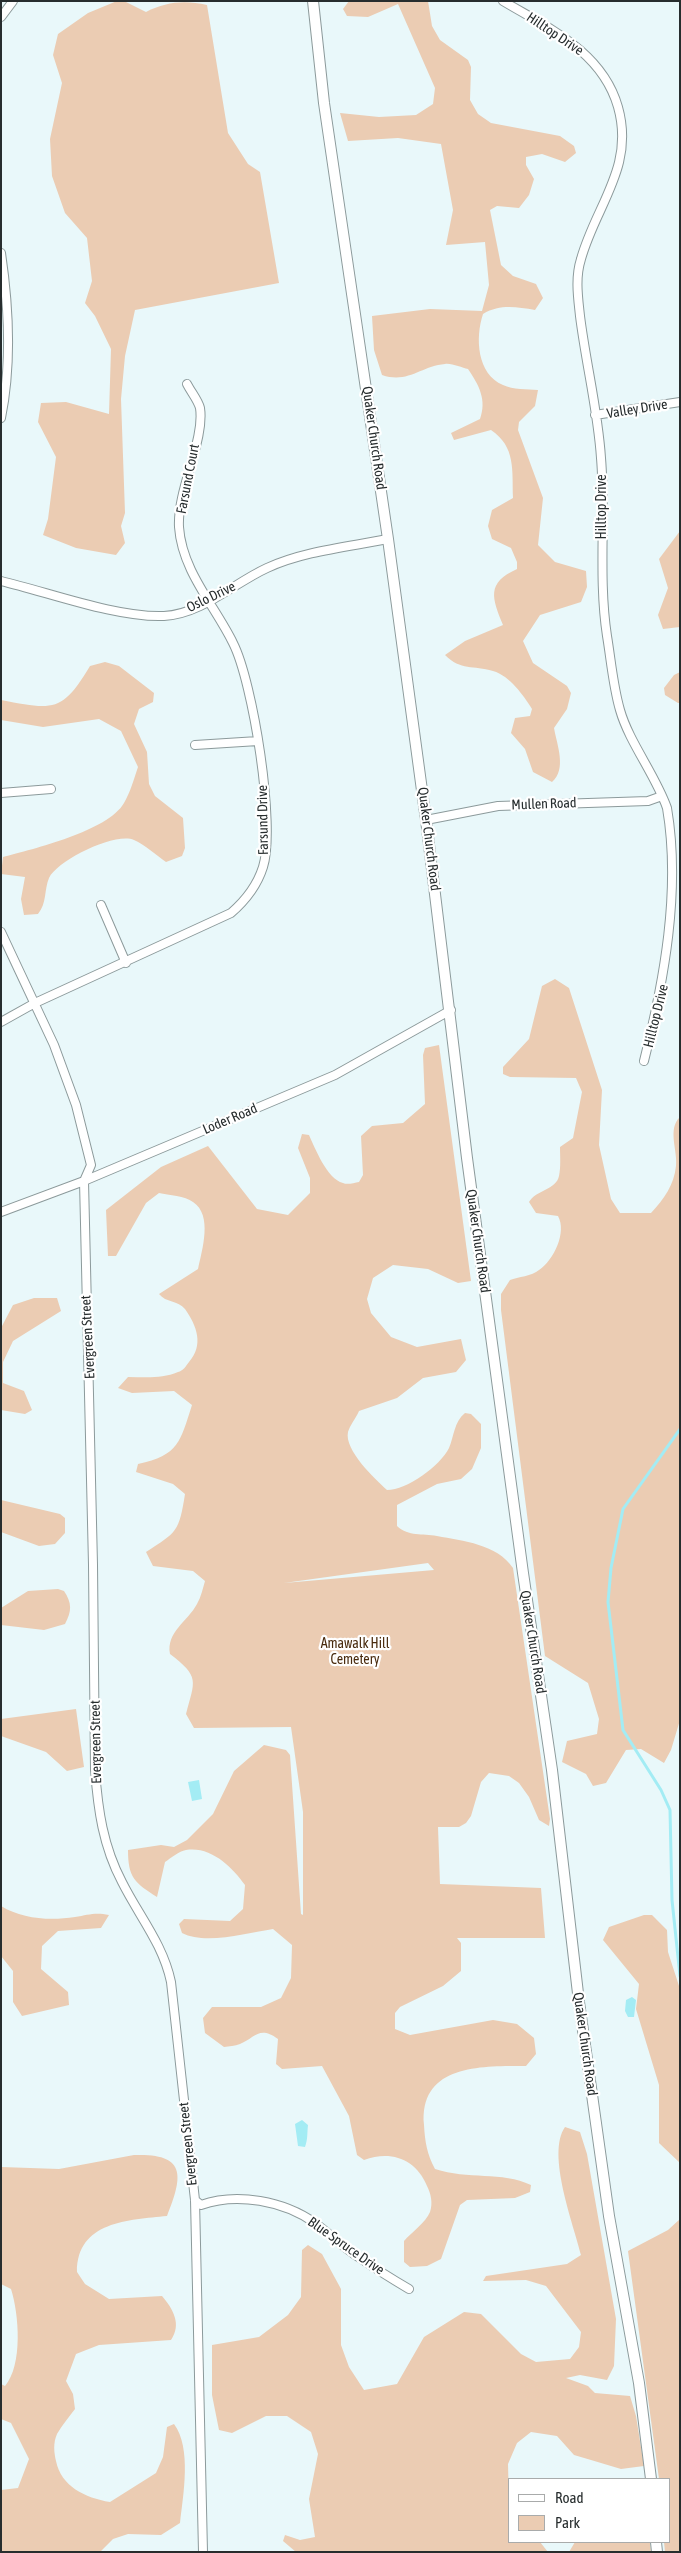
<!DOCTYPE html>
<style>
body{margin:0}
#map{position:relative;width:681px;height:2553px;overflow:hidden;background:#e9f8fa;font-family:"Asap Condensed",sans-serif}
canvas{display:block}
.frame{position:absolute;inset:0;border:2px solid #272d2e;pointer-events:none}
.legend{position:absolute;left:508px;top:2478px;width:162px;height:65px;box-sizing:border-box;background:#fff;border:1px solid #a9abab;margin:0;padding:6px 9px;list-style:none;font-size:15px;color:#272d2e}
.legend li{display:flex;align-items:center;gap:10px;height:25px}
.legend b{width:25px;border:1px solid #a9abab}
</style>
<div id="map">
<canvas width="681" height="2553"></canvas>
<div class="frame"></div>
<ul class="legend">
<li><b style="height:6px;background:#fff"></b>Road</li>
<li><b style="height:14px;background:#ebccb3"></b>Park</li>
</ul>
</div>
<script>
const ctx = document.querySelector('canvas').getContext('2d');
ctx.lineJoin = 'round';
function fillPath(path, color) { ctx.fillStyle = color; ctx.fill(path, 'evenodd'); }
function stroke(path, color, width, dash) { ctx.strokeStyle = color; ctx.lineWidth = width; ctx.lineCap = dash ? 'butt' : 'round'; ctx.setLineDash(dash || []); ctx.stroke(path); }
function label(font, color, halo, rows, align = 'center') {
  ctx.font = font + ' "Asap Condensed",sans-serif'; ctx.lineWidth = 4.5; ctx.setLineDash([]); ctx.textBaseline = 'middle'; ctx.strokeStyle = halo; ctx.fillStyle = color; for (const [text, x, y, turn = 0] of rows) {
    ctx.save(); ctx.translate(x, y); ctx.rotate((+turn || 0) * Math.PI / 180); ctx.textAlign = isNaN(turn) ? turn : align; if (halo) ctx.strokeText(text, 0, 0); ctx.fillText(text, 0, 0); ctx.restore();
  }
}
fillPath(new Path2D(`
 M117 1H124L146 12C166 2 184 0 207 5L228 133 248 164 260 172 279 283 135 310 125 356 121 399 125 513 121 526 125 543 116 555 76 548 43 535 48 519 56 457 38 422 41 403 66 402 109 414 111 349 95 316 85 303 92 281 87 238 65 213 52 176 50 139 62 83 53 55 58 34 88 13Z
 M349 1H428L432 26 440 40 468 60 471 67 470 100 478 114 491 123 560 136 574 146 576 153 565 162 542 154 526 157V165L534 179 529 195 519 208 497 206 490 210 501 265 513 276 536 284 543 298 535 310C516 307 500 304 483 314 475 338 477 374 503 385 513 390 527 389 538 390L535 406 519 422 518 430 543 498 538 545 555 562 586 571 587 587 581 602 540 615 523 641 533 663 567 686 571 693 567 709 554 728C557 745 567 769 552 782L533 772 525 749 511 733 515 718 530 716 532 709C523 695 510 676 493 671 473 665 461 671 445 655L465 641 503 625C492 598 486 583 517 569V562L511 548 492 539 488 526 492 510 513 498C512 470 516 447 491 430L454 440 451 433 480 419C487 400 479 385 468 369 462 368 452 363 445 364 421 366 408 384 382 375L374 350 372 316 430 309 482 311 489 285 485 242 446 245 453 210 441 144 398 138 348 141 340 113 379 117 416 115 433 104 435 88 398 4 368 17 347 16 343 9Z
 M680 531V627L663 629 658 615 668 588 659 559Z
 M105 662 119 666 154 693 153 702 139 709 134 724 147 752 149 784 155 796 183 818 185 848 182 856 166 862C156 855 145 845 134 840 115 832 58 860 49 878 44 890 47 903 38 914L24 915 21 899 25 877 1 874 3 857C33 849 108 831 124 803 130 793 134 779 138 767L121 731 99 719 43 727 1 720V700C53 710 62 713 90 666Z
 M680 672V703H678L665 695 664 688 674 675Z
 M555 979 569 988 602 1090 599 1145 611 1199 620 1213H651C664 1199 674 1185 676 1166 678 1151 667 1129 680 1117V1720L671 1750 664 1763 641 1749 626 1750 606 1783 593 1786 586 1774 562 1762 567 1741 597 1734 599 1719 588 1683 545 1656 501 1310V1294L510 1280C518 1277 532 1276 539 1270 554 1260 567 1232 558 1216L536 1213 529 1202C536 1190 556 1190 559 1176 561 1167 560 1156 560 1147L573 1138 582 1092 576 1078 510 1077 503 1074V1067L529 1039 542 986Z
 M439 1045 471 1281 458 1283 428 1269 393 1265 373 1278 367 1299 371 1313 391 1337 417 1347 461 1339 466 1360 456 1372 423 1378 397 1398 359 1411C356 1418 350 1425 348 1432 344 1450 375 1479 387 1490 407 1490 440 1466 449 1448 454 1436 454 1422 465 1413L471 1414 481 1424V1448L472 1469 461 1479 437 1484 397 1505V1526C409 1537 422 1533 437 1536 463 1541 497 1544 513 1568L550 1819 549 1826 539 1820 529 1797 519 1783 509 1776 489 1773 481 1782 471 1816 466 1823 459 1827H438L440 1884 541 1888 545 1938H457L461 1943V1971L443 1986 400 2007 395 2013V2029L410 2035 493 2020 517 2024 534 2038 536 2054 526 2066C482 2066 419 2064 424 2125 425 2142 427 2154 435 2169 468 2180 502 2171 531 2185L530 2192 515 2198 467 2200 460 2205 441 2259 427 2266 410 2267 404 2262V2241C411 2233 426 2222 430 2212 433 2203 431 2194 427 2186 416 2159 391 2150 364 2160L357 2155 349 2116 322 2066 282 2069 276 2064 278 2039C259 2025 255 2038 240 2044 235 2046 229 2046 224 2047L205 2033 203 2018 212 2007H261L281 1998 291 1978 292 1945 273 1929C248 1933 205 1945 182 1933L179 1924 184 1919 230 1921 243 1909 245 1885C232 1867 211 1846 186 1850 179 1851 171 1858 165 1862L157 1897C135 1883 128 1878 128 1850L161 1845 174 1847 187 1840 213 1814 234 1771 264 1745 286 1750 290 1755 301 1914 303 1915V1812L291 1727 194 1728 186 1714C195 1680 200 1677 170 1654 166 1632 188 1621 197 1604 201 1597 203 1588 205 1581L193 1571 153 1566 146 1552C177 1532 179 1532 185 1494L173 1484 136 1472 138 1464C179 1455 180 1442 192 1405L174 1391 132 1393 118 1388 128 1377C145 1377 162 1379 178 1372 183 1371 186 1366 189 1362 204 1345 197 1326 185 1309 178 1300 166 1303 159 1294L198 1269C202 1250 213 1215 193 1202 185 1196 169 1195 159 1193L146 1203 116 1256H108L106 1210 161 1167 208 1146 257 1209 288 1215 310 1193V1178L298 1148 302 1134 309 1135C315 1148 327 1179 343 1183 347 1185 354 1183 359 1182L363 1175 361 1136 372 1126 403 1123 425 1104 423 1055 425 1048ZM428 1563 434 1570 284 1583Z
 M34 1298H57L61 1311 13 1341 3 1362V1383L24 1391 32 1410 25 1414 1 1410V1328L13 1305Z
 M1 1500 60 1514 65 1518V1533L55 1544 39 1546 1 1532Z
 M58 1589 64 1591C72 1603 72 1611 65 1624L44 1630 1 1625V1608L28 1591Z
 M76 1709 84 1767 67 1771 46 1752 1 1736V1719Z
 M1 1906C22 1919 50 1921 75 1917 88 1915 95 1912 109 1915L101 1928 58 1931 42 1946 41 1969 68 1992 69 2005 22 2016 13 2002V1971L1 1956Z
 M644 1915H652L667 1930 668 1952 680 1989V2163L659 2143V2085L636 2009 639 1984 603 1940 609 1927Z
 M565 2127 580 2132 587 2154 616 2319 614 2366 607 2380 580 2375 566 2378 588 2386 595 2393 630 2396 636 2416 644 2466 621 2469 591 2460 574 2455 557 2436 531 2432 517 2443 508 2464 510 2542H540L548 2552H296L283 2541 285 2535 300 2540 315 2537 309 2499 318 2454 311 2432 287 2416H266L232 2433 219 2430 212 2395V2345L259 2337 288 2315 301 2297 302 2250 308 2245 322 2254 341 2289V2345L349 2367 364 2390 397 2384 424 2337 464 2312 481 2314 521 2354 536 2362 570 2359 579 2347 581 2332 546 2286 526 2280 483 2281 486 2276 567 2264 581 2255C574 2225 546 2154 565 2127Z
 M134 2155C187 2153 183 2176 167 2216 129 2220 77 2221 77 2272L85 2284 109 2299 162 2296C173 2309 182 2324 171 2340L99 2345 76 2354 66 2381 73 2394 75 2409C69 2417 62 2425 57 2434 53 2443 54 2452 56 2461 61 2486 85 2498 110 2502L156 2473 163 2457 167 2427 174 2424C192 2448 183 2496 180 2523L161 2535 128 2534 113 2539 100 2552H1V2490L18 2488 29 2459 11 2423 1 2419V2384L5 2386C23 2365 19 2314 11 2289L1 2284V2167L59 2169Z
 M680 2219V2552H665L664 2542H670V2479H659L628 2251 668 2230Z
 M575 2542H650L651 2552H569Z`), '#ebccb3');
fillPath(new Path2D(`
 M199 1780 202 1799 192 1801 188 1782Z
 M632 1997 636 2000 634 2017H628L625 2011 626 2000Z
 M302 2120 308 2125C307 2133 308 2139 305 2147L298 2146 295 2124Z`), '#a3ecf4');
stroke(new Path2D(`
 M680 1429 623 1509 611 1568 608 1602 623 1730 661 1790 670 1810 672 1900 680 1976`), '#a3ecf4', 3);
const minor = new Path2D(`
 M503 1C548 28 602 51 618 107 635 167 596 205 581 259 575 278 578 297 580 316 586 364 598 411 601 458 606 518 598 577 607 636 611 660 613 686 620 710 629 742 656 776 667 808 681 890 664 981 644 1061
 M1 17 13 1
 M1 253C9 307 12 364 1 418
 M595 415 680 402
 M1 581C48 592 117 618 164 616 202 614 234 583 267 568 304 551 348 547 388 539
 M195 745 258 741
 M1 793 51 789
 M426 820 498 806 648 801 662 796
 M101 905 126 963
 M1 932 54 1045 76 1105 91 1165 84 1181 93 1565 95 1770C98 1810 103 1846 122 1882 139 1916 163 1944 171 1982L195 2200 203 2552
 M1 1022 35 1003 231 913C246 900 257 886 263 867 276 827 253 682 233 643 215 606 182 571 179 527 177 490 205 440 200 408 198 400 191 392 187 384
 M1 1212 84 1181 335 1075 451 1010
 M195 2200 201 2205C237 2192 284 2201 315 2223 330 2234 344 2248 360 2258 376 2269 392 2279 409 2289`);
const tertiary = new Path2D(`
 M313 1 324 103 388 539 426 820 467 1158 523 1573 552 1770 579 2002 609 2216 639 2383 651 2479
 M656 2542 657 2552`);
stroke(minor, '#8c9a9b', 10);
stroke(tertiary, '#8c9a9b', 12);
stroke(minor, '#fff', 8);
stroke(tertiary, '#fff', 10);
label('14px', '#272d2e', '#fff', [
 ["Hilltop Drive",555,34,34],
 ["Valley Drive",637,409,-9],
 ["Quaker Church Road",374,438,82],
 ["Farsund Court",188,479,-79],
 ["Hilltop Drive",602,507,-90],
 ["Oslo Drive",211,597,-26],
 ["Mullen Road",544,804,-2],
 ["Farsund Drive",263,820,-91],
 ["Quaker Church Road",429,839,83],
 ["Hilltop Drive",656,1016,-76],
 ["Loder Road",230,1119,-23],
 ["Quaker Church Road",478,1241,82],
 ["Evergreen Street",88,1337,-93],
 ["Quaker Church Road",533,1642,81],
 ["Evergreen Street",96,1742,-91],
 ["Quaker Church Road",585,2044,82],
 ["Evergreen Street",188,2144,-96],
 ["Blue Spruce Drive",346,2246,35]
]);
label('14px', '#492b0e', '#fff', [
 ["Amawalk Hill",355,1644],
 ["Cemetery",355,1660]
]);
</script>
